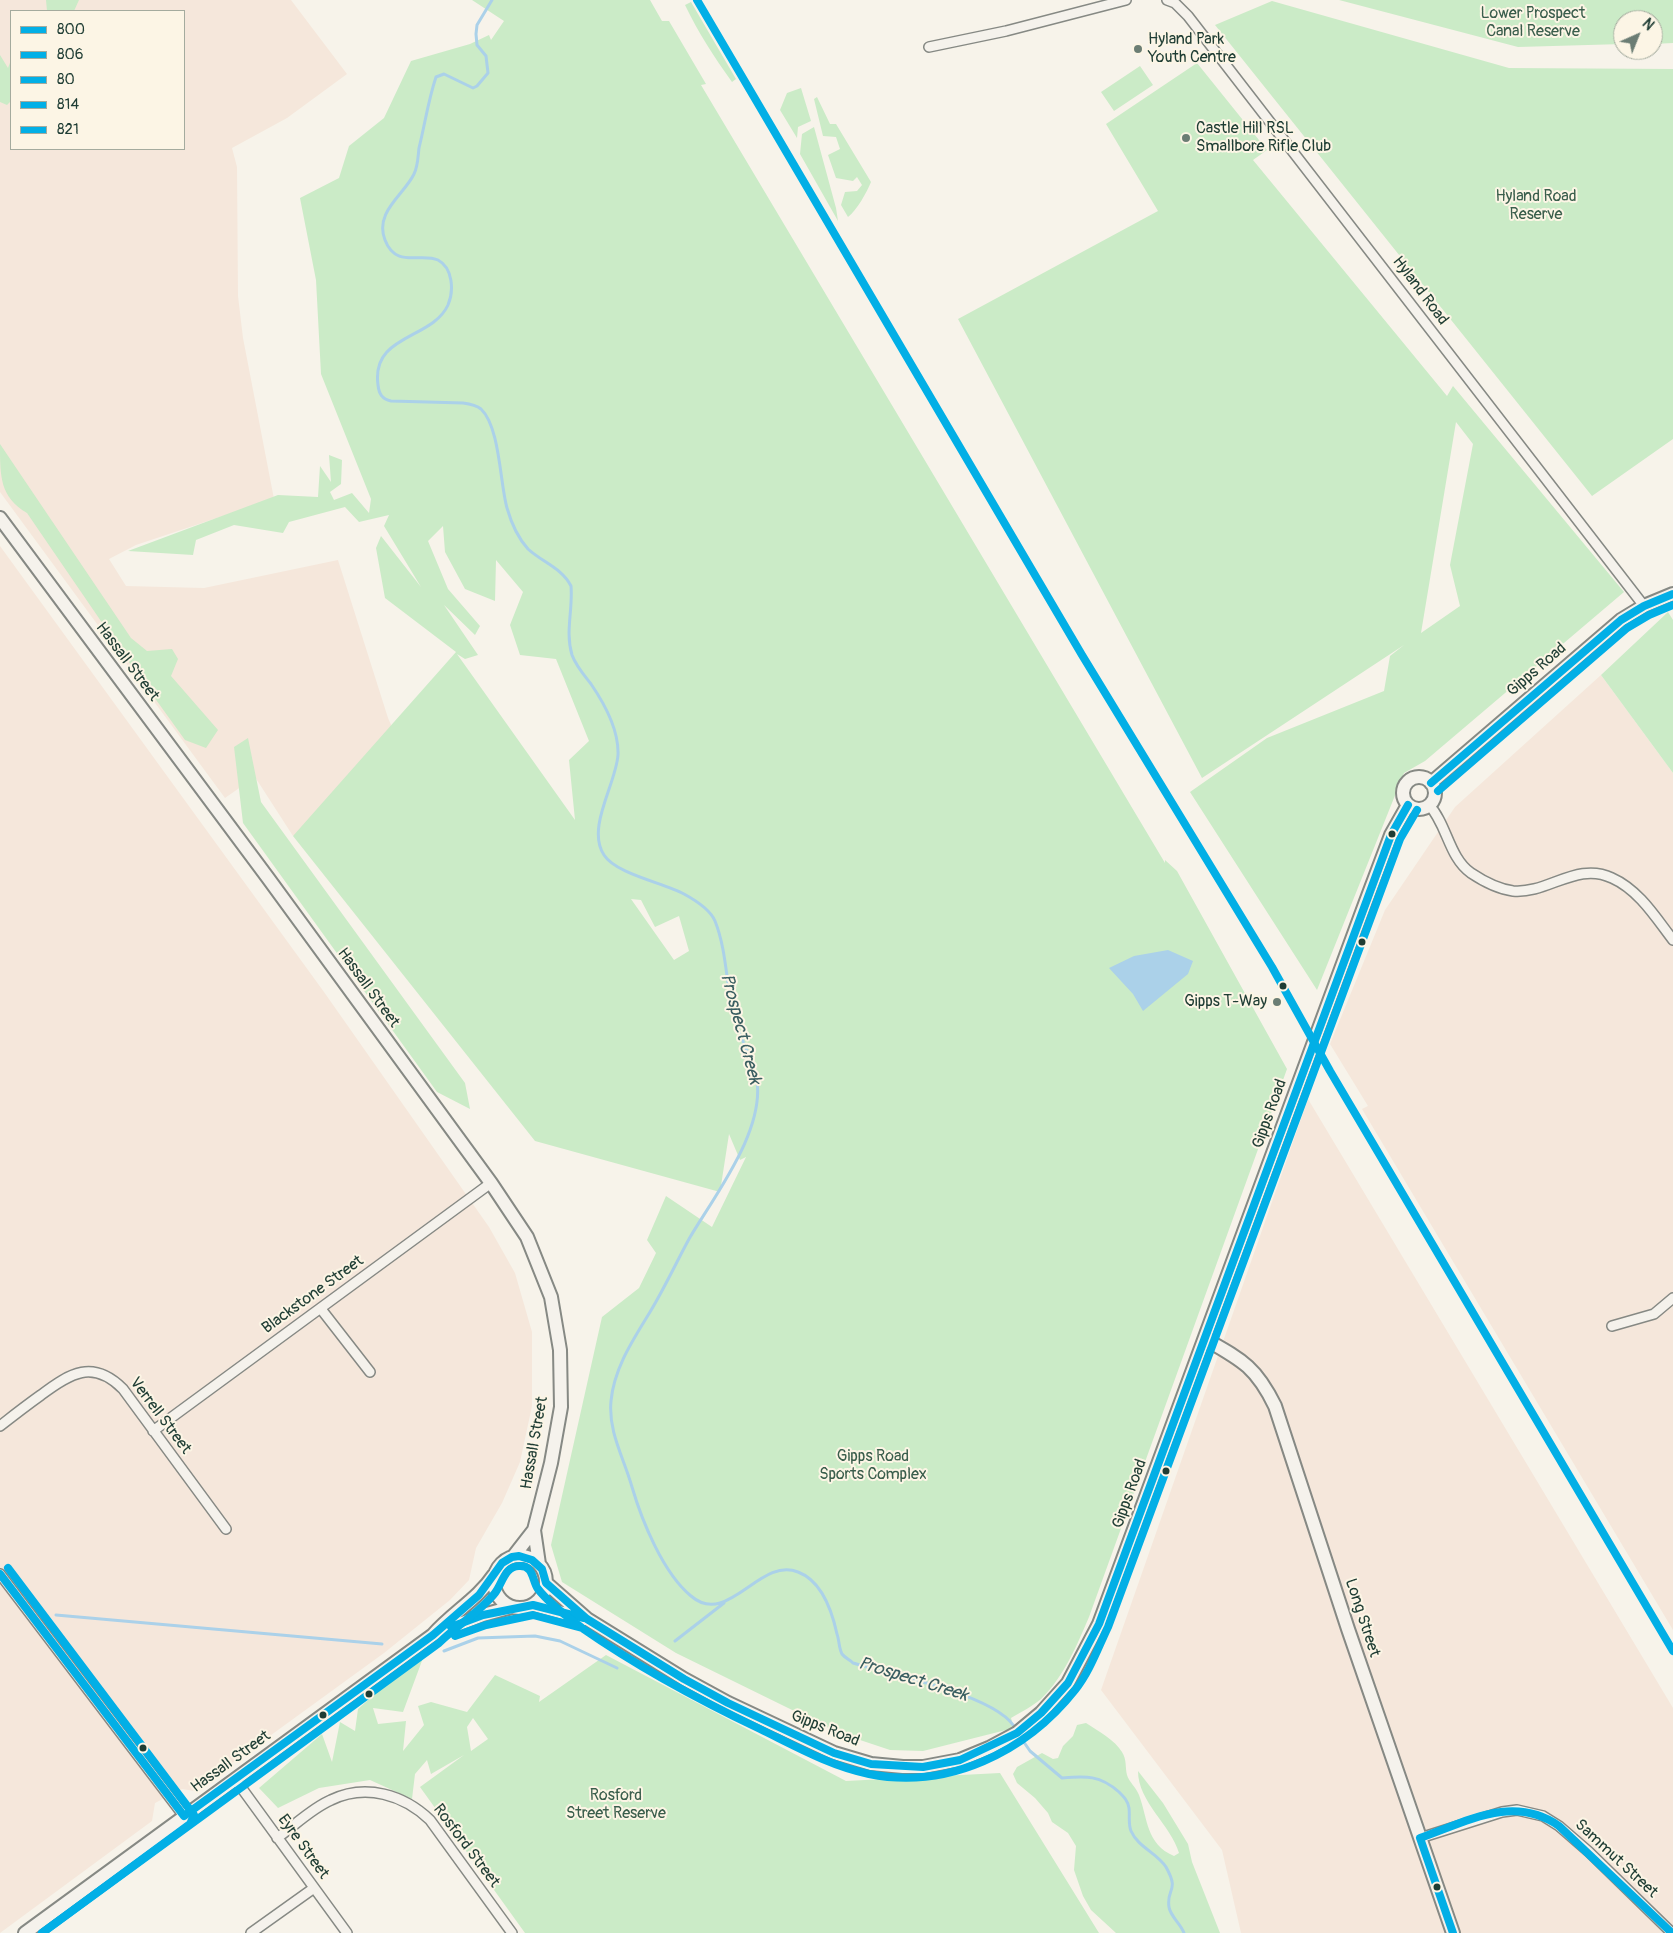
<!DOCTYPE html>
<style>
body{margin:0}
#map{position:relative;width:1673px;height:1933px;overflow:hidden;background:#f7f3ea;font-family:Pangolin,sans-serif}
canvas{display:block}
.legend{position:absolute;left:10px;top:10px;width:175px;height:140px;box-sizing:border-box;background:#fcf5e5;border:1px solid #a4ab9e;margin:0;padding:6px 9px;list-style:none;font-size:15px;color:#1f3d34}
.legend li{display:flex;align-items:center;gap:10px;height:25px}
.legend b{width:25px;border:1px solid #a4ab9e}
.north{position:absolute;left:1613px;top:10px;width:50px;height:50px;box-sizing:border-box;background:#fcf5e5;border:1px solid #a4ab9e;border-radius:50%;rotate:44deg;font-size:14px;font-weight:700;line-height:20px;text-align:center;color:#1f3d34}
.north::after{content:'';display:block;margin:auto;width:18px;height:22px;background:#6b7d74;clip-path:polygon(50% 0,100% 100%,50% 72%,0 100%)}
</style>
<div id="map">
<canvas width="1673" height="1933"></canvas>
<ul class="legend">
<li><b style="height:6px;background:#02afe6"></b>800</li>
<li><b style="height:6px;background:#02afe6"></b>806</li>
<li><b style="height:6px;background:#02afe6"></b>80</li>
<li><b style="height:6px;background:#02afe6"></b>814</li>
<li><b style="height:6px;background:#02afe6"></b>821</li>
</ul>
<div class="north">N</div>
</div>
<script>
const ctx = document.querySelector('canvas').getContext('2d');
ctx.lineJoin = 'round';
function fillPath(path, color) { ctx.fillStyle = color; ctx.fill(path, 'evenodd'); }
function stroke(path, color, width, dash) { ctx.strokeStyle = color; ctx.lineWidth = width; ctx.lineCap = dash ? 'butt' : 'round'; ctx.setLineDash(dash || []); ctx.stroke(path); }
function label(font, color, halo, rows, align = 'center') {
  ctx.font = font + ' Pangolin,sans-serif'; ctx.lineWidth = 4; ctx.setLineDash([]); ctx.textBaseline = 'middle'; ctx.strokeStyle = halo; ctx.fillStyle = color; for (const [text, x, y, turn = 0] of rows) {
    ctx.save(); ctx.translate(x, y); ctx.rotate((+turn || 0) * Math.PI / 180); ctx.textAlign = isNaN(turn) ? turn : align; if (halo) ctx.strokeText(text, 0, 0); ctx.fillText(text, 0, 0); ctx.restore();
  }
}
fillPath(new Path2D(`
 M0 0H291L347 74 287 118 232 148 237 167 238 296 243 338 274 499 136 545 109 559 126 586 204 588 338 560 388 718 413 774 293 836 255 777 225 798 0 492ZM11 11H184V149H11Z
 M0 546 324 992 489 1227 515 1273 532 1332V1406L520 1462 502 1503 476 1548 469 1580 450 1600 384 1653 194 1791 182 1789 155 1803 152 1821 0 1933Z
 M1601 675 1673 773V1630L1362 1109 1368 1106 1330 1044 1385 910 1455 807Z
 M1308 1099 1673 1708V1933H1241L1222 1850 1101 1690Z`), '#f5e7db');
fillPath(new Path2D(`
 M46 0H79L74 11H47Z
 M472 0H650L662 21H669L706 84 701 85 1165 863V860L1177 871 1287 1069 1089 1617C1077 1645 1064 1677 1041 1699 1033 1706 1021 1712 1011 1718L1014 1728 923 1751 890 1750 839 1733 676 1653 562 1582 551 1545 602 1317 639 1288 656 1253 647 1240 666 1196 712 1227 746 1157 740 1160 729 1134 720 1192 535 1141 293 836 456 652 385 598 376 548 381 536 421 587 384 526 389 515 359 522 345 507 289 522 283 533 234 525 196 540 193 555 128 551 278 495 318 497 320 466 331 482 329 455 342 460 341 484 330 492 334 500 352 493 369 513 371 499 321 374 316 280 300 198 339 178 349 146 384 118 411 61 470 44 489 35 491 40 504 21ZM443 526 445 552 465 589 495 601 496 560 523 592 510 625 520 655 556 659 589 741 569 760 575 820 457 654 465 659 478 655 444 605 475 635 480 626 448 589 428 541ZM631 899 641 900 655 927 679 916 689 951 674 960Z
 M1339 0H1673V43L1653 44V20H1623V44L1518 47Z
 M1272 1 1509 68 1673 69V439L1592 496 1215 25Z
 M691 2 736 79 732 82C714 57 698 32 685 5Z
 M0 55 8 68 11 60V101L7 105 0 102Z
 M1197 63 1267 150 1253 160 1447 396 1453 386 1624 592 1425 761 1404 773 1317 990 1190 792 1267 738 1384 691 1390 656 1404 645 1202 778 958 319 1158 211 1106 124ZM1456 422 1473 444 1450 565 1460 606 1421 633Z
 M1140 66 1153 85 1114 111 1101 92Z
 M801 88 811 121 798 127 797 138 780 110 787 93Z
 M817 97 830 124H836L871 182C867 192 857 210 848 217L841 205 845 192 857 191 862 185 857 177 853 181 836 178 828 155 840 149 836 137 823 136 814 99Z
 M814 127 836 208 838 221 800 154 802 134Z
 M0 444 131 638 147 651 172 649 178 659 171 676 218 730 206 748 185 740 131 665 27 513C0 497 0 477 0 444Z
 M1668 612 1673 620V773L1601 675Z
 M248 738 261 802 465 1083 470 1109 437 1092 243 823 234 747Z
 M606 1655 846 1781 1000 1773 1099 1933H525L420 1787 464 1755 431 1774 427 1760 415 1774 412 1799 370 1780 319 1788 278 1808 259 1788 322 1734 332 1762 340 1722 355 1731 358 1709 405 1667 423 1658 403 1712 373 1708 378 1724 406 1721 403 1751 424 1725 418 1706 431 1702 467 1712 495 1675 540 1696 539 1702ZM473 1718 488 1739 471 1751 467 1727Z
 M1086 1723C1098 1731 1115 1740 1122 1752 1127 1760 1125 1767 1127 1775 1129 1782 1136 1787 1139 1795 1148 1819 1146 1844 1174 1856L1179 1853C1171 1825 1138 1802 1138 1771L1163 1803 1188 1844 1192 1862 1220 1933H1116L1091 1910 1083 1896 1074 1870 1076 1846 1068 1833 1052 1822 1048 1813 1035 1798 1017 1783 1013 1774 1017 1767 1042 1753 1053 1759 1058 1758 1063 1746 1073 1736 1077 1725Z`), '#cbebc7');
fillPath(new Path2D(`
 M1168 950 1193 961 1188 974 1143 1011 1133 994 1109 968 1134 956Z`), '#abd1e9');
stroke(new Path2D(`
 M492 0 477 25 476 34 477 45 486 56 488 73 477 86 473 88 444 74 436 77C428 101 425 124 419 148 418 156 418 166 414 174 404 195 374 212 385 240 396 269 421 252 438 260 453 268 454 291 448 305 432 340 371 334 378 385 379 394 382 399 391 401L463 403C470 404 476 405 481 409 500 427 500 484 507 508 511 522 518 538 528 549 542 562 562 568 571 586 573 610 565 632 572 655 576 666 584 675 591 684 604 703 619 731 618 755 616 784 586 828 604 855 616 874 664 883 684 894 695 900 710 909 715 921 727 951 726 986 734 1017 739 1037 751 1055 756 1075 768 1128 714 1196 689 1239 676 1263 664 1289 650 1312 633 1340 614 1368 611 1401 608 1432 624 1458 632 1487 642 1521 663 1573 691 1596 728 1628 760 1556 798 1572 822 1581 832 1611 837 1634 839 1639 839 1649 842 1654 845 1658 850 1660 853 1663 889 1674 1002 1696 1016 1730
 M56 1615 382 1644
 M675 1641 724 1603
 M444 1651 478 1638 535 1636 560 1641 617 1668
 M1019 1735 1030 1751 1062 1778C1086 1776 1100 1775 1119 1792 1124 1797 1128 1801 1129 1808 1130 1815 1128 1824 1131 1831 1138 1847 1157 1853 1166 1867 1180 1892 1166 1888 1169 1907 1170 1916 1181 1924 1184 1933`), '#abd1e9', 3);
const street = new Path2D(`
 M1167 0 1175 3 1188 16 1644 606
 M929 47 1006 31 1126 0
 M1429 805C1447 824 1449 858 1471 873 1483 881 1498 889 1513 891 1548 894 1577 861 1612 878 1639 890 1656 918 1673 940
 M321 1309 370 1372
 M1612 1326 1654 1314 1673 1298
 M0 1426C14 1415 27 1405 41 1395 70 1373 93 1359 123 1389L226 1529
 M153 1431 491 1183
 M0 1574 184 1816
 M235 1779 347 1933
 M277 1838C294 1826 312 1808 331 1800 366 1783 404 1795 430 1820L512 1933
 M1420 1838 1502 1812 1517 1810 1543 1816 1559 1826 1589 1852 1672 1933
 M251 1933 314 1888`);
const secondary = new Path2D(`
 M0 518 268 878 491 1183 527 1237 551 1297 560 1350 561 1407 551 1463 534 1530 539 1564
 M1403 793a16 16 0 1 1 32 0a16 16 0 1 1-32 0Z
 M1431 783 1621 620 1644 606 1673 594
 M1205 1339C1242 1360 1256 1367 1275 1406L1348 1629 1453 1933
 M494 1582a26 26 0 1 1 52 0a26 26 0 1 1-52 0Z
 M513 1557 534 1530
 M546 1583 587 1619 684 1679 728 1703 834 1753 871 1764 903 1767H923L960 1760 989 1748 1017 1733 1041 1713 1068 1683 1099 1624 1365 904 1391 835 1408 805
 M533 1605 585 1619
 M434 1634 483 1615 512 1607
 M25 1933 433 1635C452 1613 478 1599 494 1575`);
stroke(street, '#868984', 12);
stroke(secondary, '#868984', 16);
stroke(street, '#f5f2ec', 9);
stroke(secondary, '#f5f2ec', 12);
stroke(new Path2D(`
 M1431 783 1621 620 1644 606 1673 594
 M0 1574 184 1816
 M451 1627 483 1615 533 1605 584 1618
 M184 1816 433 1635 479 1595 502 1563 512 1557 519 1556 532 1560 542 1569 546 1583 587 1619 684 1679 728 1703 834 1753 871 1764 923 1767 960 1760 1017 1733 1041 1713 1068 1683 1099 1624 1391 835 1408 805`), '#02afe6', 8);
stroke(new Path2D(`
 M1438 791 1627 628 1649 615 1673 605
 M455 1636 486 1625 533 1615 582 1628
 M42 1933 439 1643C456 1626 480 1612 495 1593 502 1584 505 1566 519 1566 534 1565 532 1581 538 1589 547 1601 570 1619 582 1628 638 1667 699 1700 760 1729 795 1746 830 1766 869 1774 948 1790 1026 1752 1075 1690 1089 1673 1098 1648 1108 1627L1400 839 1417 810`), '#02afe6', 8);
stroke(new Path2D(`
 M697 0 1082 655 1272 967 1330 1071 1673 1651`), '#02afe6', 8);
stroke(new Path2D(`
 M8 1568 194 1815 190 1824 42 1933`), '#02afe6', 8);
stroke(new Path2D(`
 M1453 1933 1420 1838C1466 1822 1513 1794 1559 1826L1672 1933`), '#02afe6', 8);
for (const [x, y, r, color] of [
 [1138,49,5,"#6b7d74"],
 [1186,138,5,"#6b7d74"],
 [1392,834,4.5,"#1f3d34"],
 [1362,942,4.5,"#1f3d34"],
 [1283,986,4.5,"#1f3d34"],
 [1277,1002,5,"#6b7d74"],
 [1166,1471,4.5,"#1f3d34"],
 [369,1694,4.5,"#1f3d34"],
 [323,1715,4.5,"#1f3d34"],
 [143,1748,4.5,"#1f3d34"],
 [1437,1887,4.5,"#1f3d34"]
]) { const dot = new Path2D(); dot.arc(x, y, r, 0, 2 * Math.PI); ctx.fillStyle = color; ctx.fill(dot); stroke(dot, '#fcf5e5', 2); }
label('16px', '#3a5e4c', '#fcf5e5', [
 ["Lower Prospect",1533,14],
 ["Canal Reserve",1533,32],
 ["Hyland Road",1536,197],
 ["Reserve",1536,215],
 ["Gipps Road",873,1457],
 ["Sports Complex",873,1475],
 ["Rosford",616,1796],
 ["Street Reserve",616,1814]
]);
label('16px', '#1f3d34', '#fcf5e5', [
 ["Hyland Park",1148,40],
 ["Youth Centre",1148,58],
 ["Castle Hill RSL",1196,129],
 ["Smallbore Rifle Club",1196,147],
 ["Gipps T-Way",1267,1002,"right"]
], 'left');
label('16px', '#1f3d34', '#fcf5e5', [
 ["Hyland Road",1420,291,53],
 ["Hassall Street",127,662,53],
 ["Gipps Road",1537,670,-41],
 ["Hassall Street",368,988,54],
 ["Gipps Road",1270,1114,-70],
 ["Blackstone Street",313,1295,-36],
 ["Verrell Street",160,1416,53],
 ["Hassall Street",535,1443,-80],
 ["Gipps Road",1130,1494,-70],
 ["Long Street",1362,1618,72],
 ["Gipps Road",825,1729,22],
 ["Hassall Street",231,1762,-36],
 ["Rosford Street",466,1846,53],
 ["Eyre Street",303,1847,54],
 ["Sammut Street",1616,1859,43]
]);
label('italic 18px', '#3a5e61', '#fcf5e5', [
 ["Prospect Creek",740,1029,75],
 ["Prospect Creek",913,1680,17]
]);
</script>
